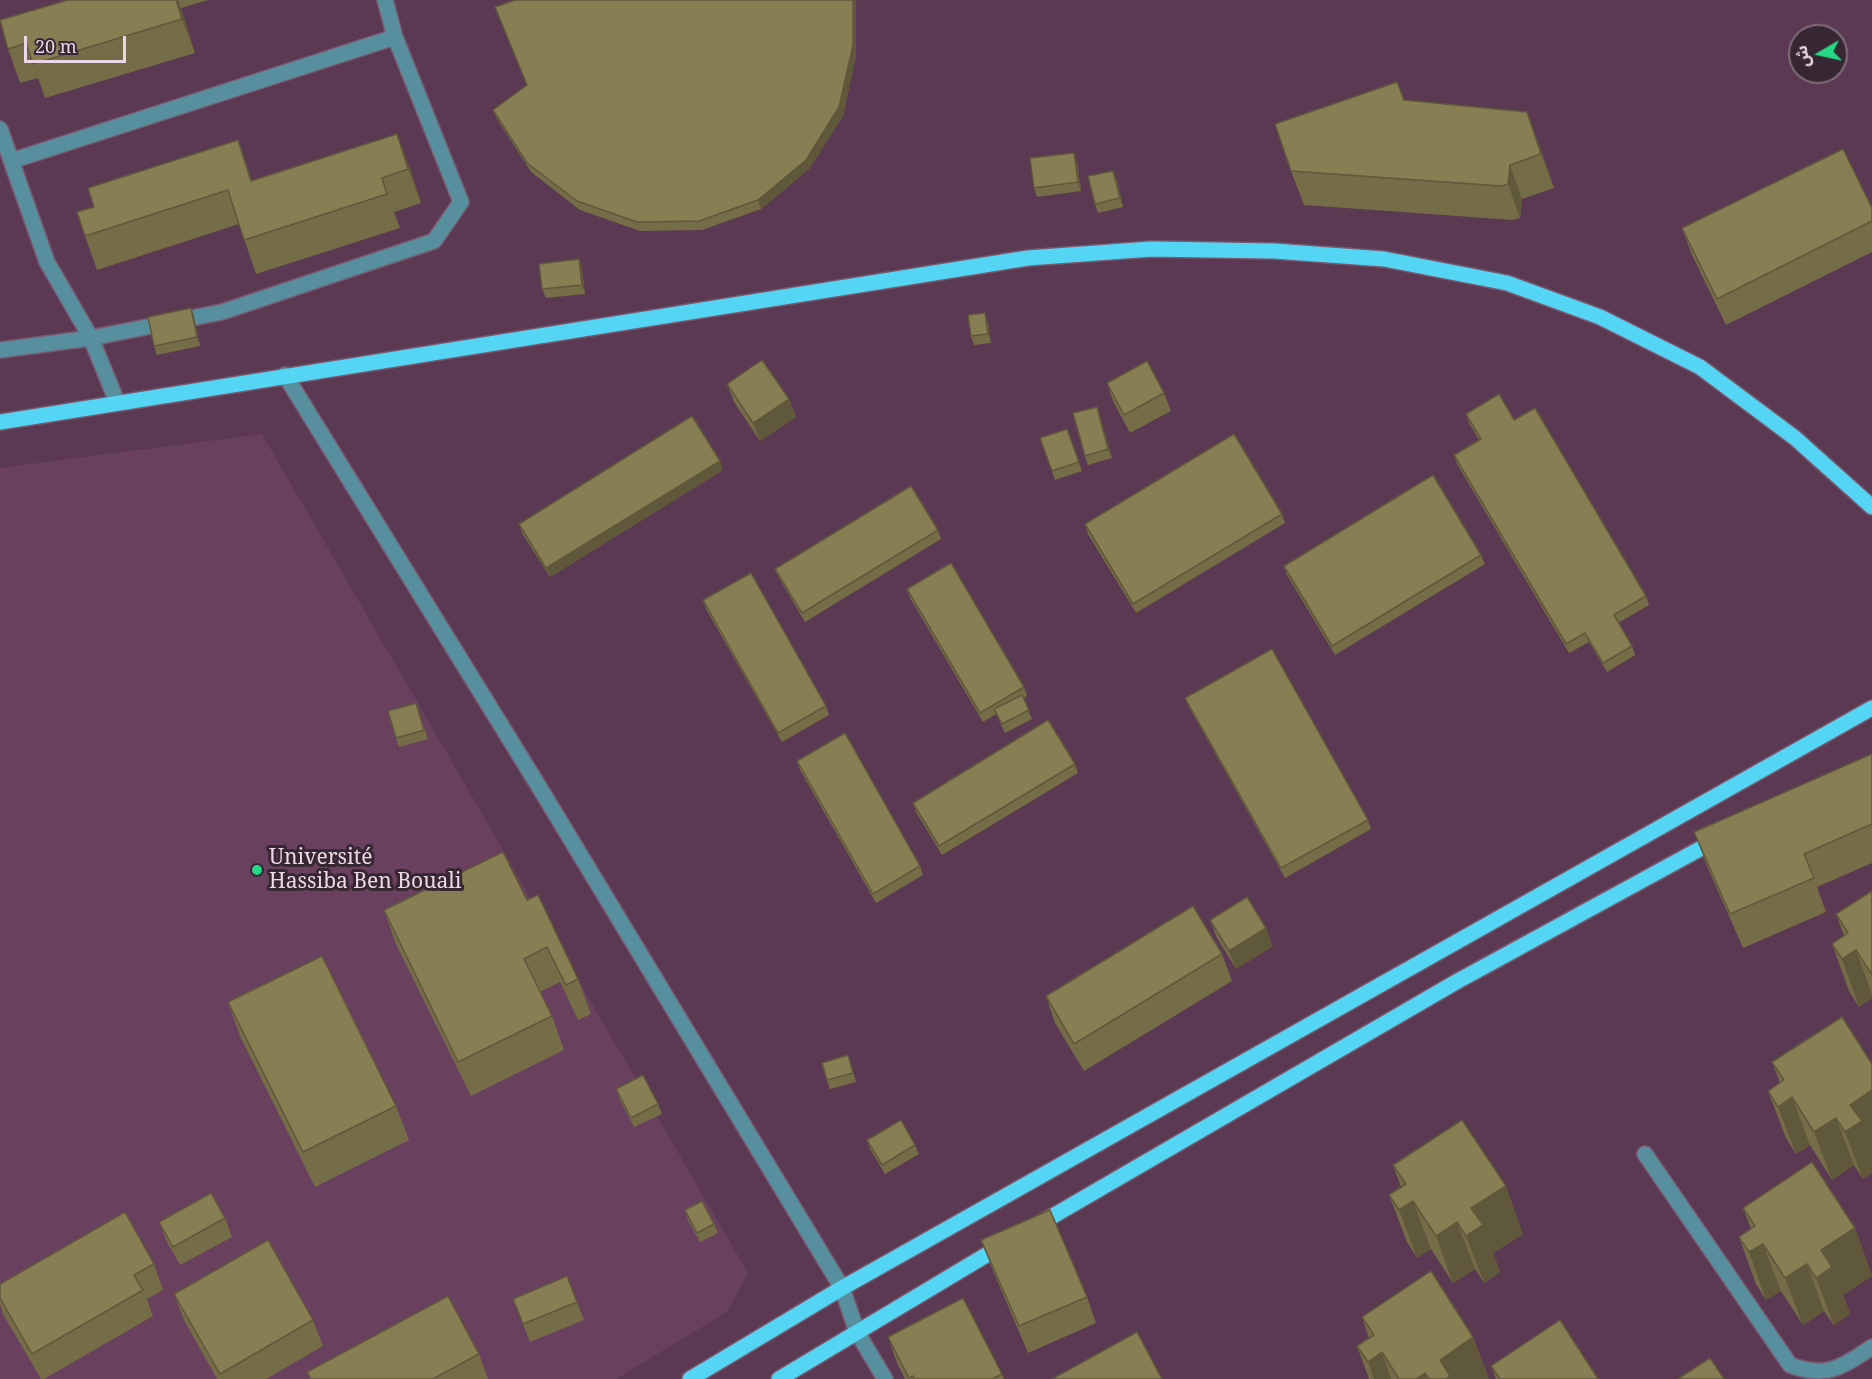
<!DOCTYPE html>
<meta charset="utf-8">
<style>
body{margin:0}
#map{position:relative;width:1872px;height:1379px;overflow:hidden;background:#5b3952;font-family:"Noto Serif","Noto Sans Arabic",serif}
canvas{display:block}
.north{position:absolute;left:1788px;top:24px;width:60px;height:60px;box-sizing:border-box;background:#362732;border:2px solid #7f6d7a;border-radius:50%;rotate:261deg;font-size:16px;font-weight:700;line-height:24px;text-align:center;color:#edd7e6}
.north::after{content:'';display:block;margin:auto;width:21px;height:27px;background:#26d886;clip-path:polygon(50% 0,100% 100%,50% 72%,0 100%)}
.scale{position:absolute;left:24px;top:36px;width:102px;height:27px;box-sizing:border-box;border:3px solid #edd7e6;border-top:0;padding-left:8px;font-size:18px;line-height:21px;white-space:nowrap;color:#edd7e6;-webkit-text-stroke:4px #362732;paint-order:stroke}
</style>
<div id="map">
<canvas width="1872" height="1379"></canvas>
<div class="north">ش</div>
<div class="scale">20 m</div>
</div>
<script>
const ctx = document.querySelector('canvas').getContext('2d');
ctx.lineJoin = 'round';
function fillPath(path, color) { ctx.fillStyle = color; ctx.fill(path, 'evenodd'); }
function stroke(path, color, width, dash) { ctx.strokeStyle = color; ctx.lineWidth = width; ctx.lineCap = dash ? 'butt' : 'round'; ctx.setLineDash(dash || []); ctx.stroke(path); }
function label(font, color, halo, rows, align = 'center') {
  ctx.font = font + ' "Noto Serif",serif'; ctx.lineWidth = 6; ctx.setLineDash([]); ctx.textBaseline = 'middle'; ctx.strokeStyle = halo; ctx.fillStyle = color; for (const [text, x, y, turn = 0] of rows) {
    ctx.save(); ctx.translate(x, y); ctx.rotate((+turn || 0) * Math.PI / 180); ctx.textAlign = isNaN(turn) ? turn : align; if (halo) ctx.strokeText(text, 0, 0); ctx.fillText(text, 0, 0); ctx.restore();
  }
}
fillPath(new Path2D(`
 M262 434 748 1273 727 1312 616 1379H0V468Z`), '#69415f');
const minor = new Path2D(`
 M0 129 47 262 91 338 117 402
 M11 161 395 37
 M0 350 91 338 222 312 434 241 461 202 395 37 385 0
 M285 375 541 790 842 1288 857 1332 885 1379
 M1645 1154 1790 1365C1826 1379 1842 1367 1872 1347`);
const major = new Path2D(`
 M0 422 1028 258 1151 249 1274 251 1384 259 1507 283 1600 317 1700 367 1795 438 1872 507
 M1034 1227 1456 982 1718 839
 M690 1379 842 1288 1872 708
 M779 1379 1003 1245`);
stroke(minor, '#785970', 18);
stroke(major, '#785970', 18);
stroke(minor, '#578f9e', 15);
stroke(major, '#55d5f4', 15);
fillPath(new Path2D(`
 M68 0H208L181 8 195 53 45 98 38 78 20 83 8 49Z
 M856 55 843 116 809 169 761 209 702 230 640 231 580 210 531 172 497 119 493 110Z
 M1404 100 1540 147 1554 188 1522 199 1520 218 1513 220 1304 205 1291 171Z
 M1077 162 1081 191 1037 197 1034 188Z
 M410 168 421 203 394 212 400 228 256 274 239 224 97 270 85 236 253 180Z
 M1117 180 1123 207 1098 213 1095 204Z
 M1872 208V252L1726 325 1692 255 1682 228Z
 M579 259 582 268 585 294 546 298 542 289Z
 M191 308 194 317 200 346 157 355 154 346Z
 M988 322 991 343 974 345 971 336Z
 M1107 383 1164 393 1171 411 1130 433 1113 401Z
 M727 384 789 399 796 417 760 441 734 402Z
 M1466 414 1514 420 1646 596 1649 605 1618 623 1632 646 1635 655 1607 672 1589 642 1569 653 1457 464 1454 455 1479 440 1469 423Z
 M1100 416 1112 458 1088 465 1085 456Z
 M1067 429 1082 471 1055 480 1040 438Z
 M723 470 550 577 522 533 519 524Z
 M1282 514 1285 523 1136 613 1088 534 1085 524Z
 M938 530 941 539 805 622 779 578 775 569Z
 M1481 555 1485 564 1335 655 1287 575 1284 566Z
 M907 589 1024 687 1027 696 1023 698 1032 719 1005 733 996 714 983 722 910 598Z
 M703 600 826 706 829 715 782 742 706 609Z
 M1185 698 1368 820 1371 829 1285 878 1189 707Z
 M416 703 428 739 399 747 396 738Z
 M1872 754V863L1817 887 1826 912 1743 948 1707 866 1694 832Z
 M797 761 920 866 923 875 876 903 800 770Z
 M1075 764 1078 773 942 855 916 812 913 803Z
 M1872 891V998L1859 1007 1849 991 1832 944 1844 936 1836 914Z
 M527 900 578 979 591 1014 578 1020 560 982 540 992 552 1016 564 1050 471 1096 396 944 384 910Z
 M1210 920 1273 946 1236 969 1217 938Z
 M1222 954 1232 981 1084 1071 1055 1023 1046 996Z
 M228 1002 396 1106 409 1140 315 1187 240 1036Z
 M1772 1062 1872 1149V1173L1863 1179 1854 1165 1832 1180 1810 1145 1796 1154 1786 1138 1768 1091 1780 1083Z
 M851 1064 856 1082 830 1089 827 1080Z
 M616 1089 658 1104 662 1114 634 1127 619 1098Z
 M867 1140 915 1145 919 1154 885 1174 870 1149Z
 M1393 1165 1523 1234 1493 1253 1500 1272 1484 1283 1475 1269 1453 1283 1431 1249 1417 1258 1407 1242 1389 1195 1401 1187Z
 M1743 1208 1855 1228 1872 1276 1843 1295 1850 1314 1834 1325 1824 1311 1803 1325 1781 1291 1766 1300 1756 1284 1739 1237 1751 1229Z
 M685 1210 714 1224 718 1233 700 1242 688 1220Z
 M225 1218 232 1237 180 1265 166 1240 159 1222Z
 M981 1240 1087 1297 1096 1323 1028 1353 991 1266Z
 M154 1264 163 1290 147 1299 153 1316 44 1379H41L3 1314 0 1304V1284Z
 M174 1294 313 1320 323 1346 266 1379H217L184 1320Z
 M513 1299 577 1302 584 1320 530 1342Z
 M1362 1317 1473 1337 1489 1379H1369L1357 1346 1369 1338Z
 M888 1337 1002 1374 1004 1379H905L897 1363Z
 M479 1354 488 1379H310L307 1372Z
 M1491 1366 1598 1379H1496Z`), '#756c48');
fillPath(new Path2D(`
 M176 0H178L181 8 195 53 182 19Z
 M853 0H856V55L843 116 809 169 761 209 758 200Z
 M1527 112 1540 147 1554 188 1541 154Z
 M397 134 410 168 421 203 408 169Z
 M238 140 250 174 264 215 251 181Z
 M1074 153 1077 162 1081 191 1078 182Z
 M1510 165 1522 199 1520 218 1508 184Z
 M1113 171 1117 180 1123 207 1120 198Z
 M579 259 582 268 585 294 582 285Z
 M191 308 194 317 200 346 197 337Z
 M985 313 988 322 991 343 988 334Z
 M789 399 796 417 760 441 753 423Z
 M1097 407 1100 416 1112 458 1108 449Z
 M720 461 723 470 550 577 546 568Z
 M1266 928 1273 946 1236 969 1229 951Z
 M1856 950 1872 995V998L1859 1007 1842 959Z
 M1872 1090V1173L1863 1179 1845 1132 1850 1105Z
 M1792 1097 1810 1145 1796 1154 1778 1107Z
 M1836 1118 1854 1165 1832 1180 1814 1132Z
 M1506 1186 1523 1234 1493 1253 1500 1272 1484 1283 1466 1236 1471 1208Z
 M1413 1201 1431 1249 1417 1258 1399 1210Z
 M1457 1222 1475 1269 1453 1283 1436 1236Z
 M1855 1228 1872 1276 1843 1295 1850 1314 1834 1325 1816 1278 1821 1250Z
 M1763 1244 1781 1291 1766 1300 1749 1252Z
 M1807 1264 1824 1311 1803 1325 1785 1278Z
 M1473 1337 1489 1379H1446L1440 1360Z
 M1382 1352 1391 1379H1374L1368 1362Z
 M1425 1373 1427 1379H1416Z`), '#5f583b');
const building = new Path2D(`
 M68 0H176L182 19 33 64 26 43 8 49 0 20Z
 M515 0H853V45L839 107 806 160 758 200 699 221 637 222 577 201 527 163 493 110 527 85 495 7Z
 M1397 82 1404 100 1527 112 1541 154 1510 165 1508 184 1501 186 1291 171 1275 124Z
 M397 134 408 169 382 178 387 194 244 240 228 190 85 236 77 212 94 207 88 188 238 140 251 181Z
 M1843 149 1872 208V221L1717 299 1682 228Z
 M1074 153 1078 182 1034 188 1030 158Z
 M1113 171 1120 198 1095 204 1088 176Z
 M579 259 582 285 542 289 539 264Z
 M191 308 197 337 154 346 148 317Z
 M985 313 988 334 971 336 968 315Z
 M762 360 789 399 753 423 727 384Z
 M1147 361 1164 393 1124 415 1107 383Z
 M1499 394 1514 420 1535 408 1646 596 1614 615 1632 646 1603 663 1585 633 1566 644 1454 455 1481 439 1466 414Z
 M1097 407 1108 449 1085 456 1073 413Z
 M692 416 720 461 546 568 519 524Z
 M1067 429 1079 462 1052 471 1040 438Z
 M1234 434 1282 514 1133 604 1085 524Z
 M1433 475 1481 555 1332 646 1284 566Z
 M911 486 938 530 802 613 775 569Z
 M951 563 1024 687 980 713 907 589Z
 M751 573 826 706 778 733 703 600Z
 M1272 649 1368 820 1281 868 1185 698Z
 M1022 695 1029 710 1002 724 994 709Z
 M416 703 424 730 396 738 388 711Z
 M1048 720 1075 764 939 846 913 803Z
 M845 733 920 866 873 894 797 761Z
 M1872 754V824L1804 854 1814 878 1730 914 1694 832Z
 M503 852 527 900 538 895 578 979 566 985 547 947 524 959 552 1016 458 1062 384 910Z
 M1872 891V975L1856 950 1842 959 1832 944 1848 933 1836 914Z
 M1247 897 1266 928 1229 951 1210 920Z
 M1193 906 1222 954 1074 1044 1046 996Z
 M322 956 396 1106 303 1152 228 1002Z
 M1842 1017 1872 1064V1090L1850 1105 1862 1121 1845 1132 1836 1118 1814 1132 1792 1097 1778 1107 1768 1091 1784 1080 1772 1062Z
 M848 1055 853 1073 827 1080 822 1063Z
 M643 1075 658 1104 631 1118 616 1089Z
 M901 1120 915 1145 882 1165 867 1140Z
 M1462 1120 1506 1186 1471 1208 1483 1225 1466 1236 1457 1222 1436 1236 1413 1201 1399 1210 1389 1195 1406 1184 1393 1165Z
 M1812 1162 1855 1228 1821 1250 1832 1267 1816 1278 1807 1264 1785 1278 1763 1244 1749 1252 1739 1237 1755 1226 1743 1208Z
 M211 1193 225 1218 173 1247 159 1222Z
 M702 1201 714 1224 697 1233 685 1210Z
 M1050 1210 1087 1297 1019 1326 981 1240Z
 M125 1212 154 1264 134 1275 143 1290 32 1354 0 1298V1284Z
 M268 1240 313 1320 220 1374 174 1294Z
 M1431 1271 1473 1337 1440 1360 1450 1376 1446 1379H1429L1425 1373 1416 1379H1399L1382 1352 1368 1362 1357 1346 1374 1335 1362 1317Z
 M567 1276 577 1302 523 1324 513 1299Z
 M448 1296 479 1354 433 1379H311L307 1372Z
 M963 1298 1002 1374 992 1379H914L913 1376 909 1378 888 1337Z
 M1560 1320 1598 1379H1500L1491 1366Z
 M1137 1332 1162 1379H1052Z
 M1710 1358 1724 1379H1678Z`);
fillPath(building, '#887e54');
stroke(building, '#5f583b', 1.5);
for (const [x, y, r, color] of [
 [257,870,6,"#26d886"]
]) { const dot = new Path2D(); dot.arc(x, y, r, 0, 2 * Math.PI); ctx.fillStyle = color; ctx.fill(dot); stroke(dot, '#362732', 2); }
label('21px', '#edd7e6', '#362732', [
 ["Université",269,858],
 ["Hassiba Ben Bouali",269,882]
], 'left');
</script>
